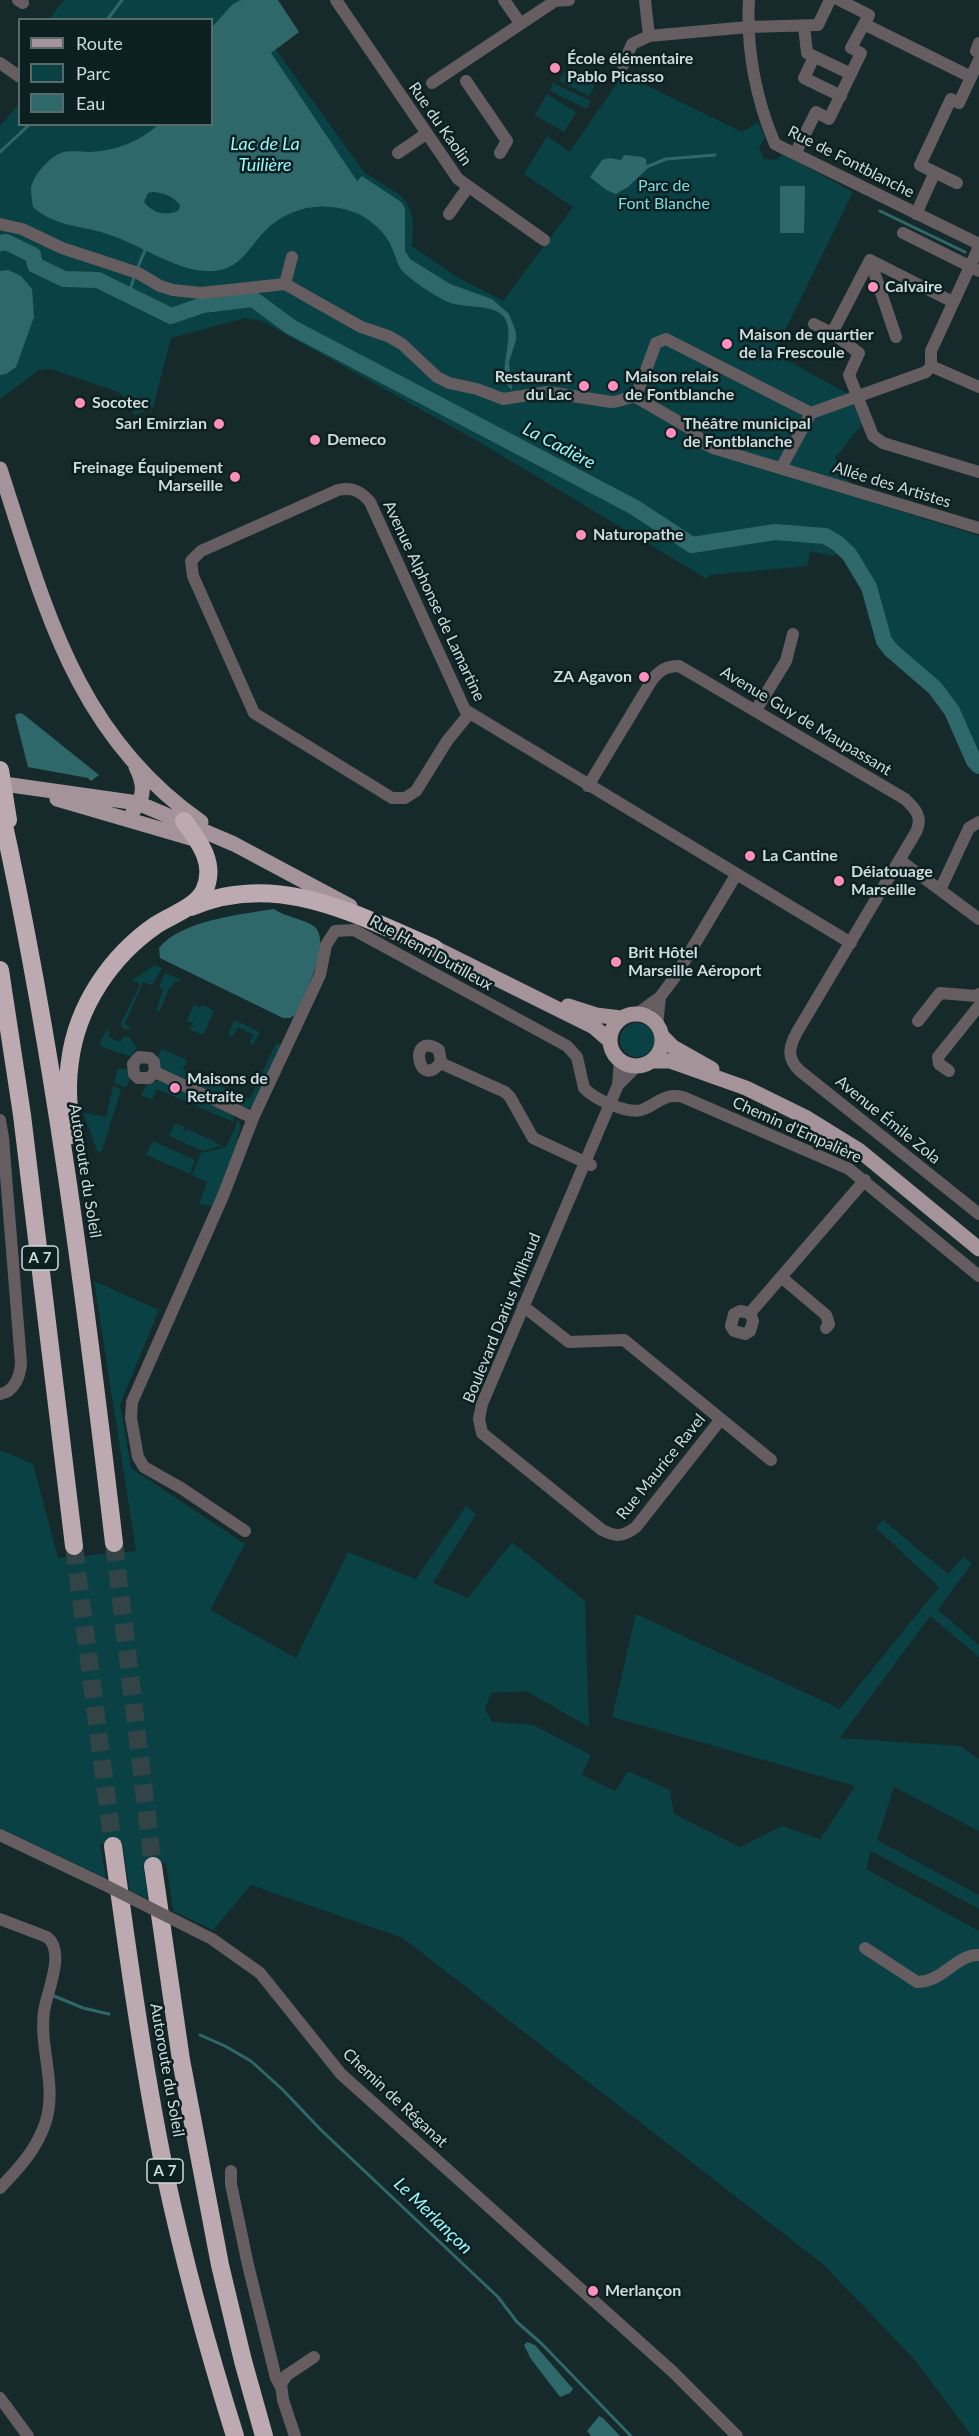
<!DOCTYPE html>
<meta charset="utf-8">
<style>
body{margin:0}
#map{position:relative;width:979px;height:2436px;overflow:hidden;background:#162a2b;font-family:Lato,sans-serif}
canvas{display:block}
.legend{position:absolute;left:18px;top:18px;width:195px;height:108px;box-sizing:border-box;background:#0c2021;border:2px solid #5a6a6b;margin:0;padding:8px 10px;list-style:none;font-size:18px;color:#cedadb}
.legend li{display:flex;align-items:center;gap:12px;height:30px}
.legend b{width:30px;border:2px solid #5a6a6b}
</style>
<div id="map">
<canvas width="979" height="2436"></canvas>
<ul class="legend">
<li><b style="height:8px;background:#a49399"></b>Route</li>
<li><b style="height:16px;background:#0a4144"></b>Parc</li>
<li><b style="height:16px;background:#2f686b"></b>Eau</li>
</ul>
</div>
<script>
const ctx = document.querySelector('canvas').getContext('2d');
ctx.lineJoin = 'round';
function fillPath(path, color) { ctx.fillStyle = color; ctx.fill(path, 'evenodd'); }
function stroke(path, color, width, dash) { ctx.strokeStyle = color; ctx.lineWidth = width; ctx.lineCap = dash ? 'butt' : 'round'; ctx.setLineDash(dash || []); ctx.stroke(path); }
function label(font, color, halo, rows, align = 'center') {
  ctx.font = font + ' Lato,sans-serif'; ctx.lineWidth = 5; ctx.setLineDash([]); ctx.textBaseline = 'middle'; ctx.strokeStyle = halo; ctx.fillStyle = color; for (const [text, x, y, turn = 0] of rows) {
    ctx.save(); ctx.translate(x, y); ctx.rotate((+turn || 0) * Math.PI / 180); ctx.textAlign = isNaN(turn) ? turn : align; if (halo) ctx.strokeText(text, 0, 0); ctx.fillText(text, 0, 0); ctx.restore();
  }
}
fillPath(new Path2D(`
 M64 0H240L364 172 400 195 407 203 413 219 412 246 457 277 503 301 573 207 524 174 547 136 570 152 623 74 742 132 758 122 765 138 759 148 764 159 776 160 783 154 853 192 774 353 848 394 864 422 835 458 837 461 834 466 868 501 979 536V763L954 712 937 686 891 647 886 639 872 587 847 546 833 556 810 551 807 566 709 575 707 579 474 439 262 321 245 318 171 338 153 408 134 415 129 401 118 392 51 369 39 370 0 399V126L19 104 20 124H212V20L49 19Z
 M565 70 595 85 589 96 559 81Z
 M553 83 591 101 587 109 550 91Z
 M547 94 576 112 564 132 535 115Z
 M155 965 162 968 152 985 143 982 125 1024 130 1027 129 1030 122 1028 121 1023 140 984 132 980Z
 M165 973 180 979 179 982 175 980 172 987H170L159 1012 156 1011 163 990 159 988Z
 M194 1004 199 1007 203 1005 214 1011 203 1035 190 1030 193 1023 187 1021Z
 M234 1020 260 1032 253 1045 250 1043 253 1035 238 1027 232 1037 228 1035Z
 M620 1040a17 17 0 1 1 34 0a17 17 0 1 1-34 0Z
 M108 1028 109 1037 120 1042 124 1036 130 1038 137 1049 133 1052 132 1057 100 1046 101 1040Z
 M276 1043 283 1045 253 1106 249 1108 238 1107 240 1103 235 1100 233 1104 162 1072 156 1060 162 1049 187 1060 183 1069 185 1071 250 1099Z
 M118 1068 128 1070 134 1080 130 1079 126 1088 114 1083Z
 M159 1081 234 1116 233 1122 157 1089 152 1100 141 1095 147 1084Z
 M113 1086 121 1090 101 1153 97 1151 83 1112 106 1117Z
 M237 1117 241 1127 237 1138 240 1140 215 1204 211 1206 199 1204 207 1182 192 1175 201 1153 226 1147 236 1126Z
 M175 1123 185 1127 183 1130 185 1131 187 1129 216 1142 215 1144 224 1145 203 1151 169 1136Z
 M153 1141 195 1160 190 1174 146 1155Z
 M94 1281 159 1310 120 1404 131 1468 245 1544 210 1610 296 1658 348 1552 416 1579 466 1506 476 1514 433 1583 468 1598 512 1542 585 1601 589 1727 526 1691 491 1693 485 1709 492 1722 533 1725 591 1755 582 1775 615 1791 628 1771 670 1790 674 1814 740 1847 782 1826 820 1839 855 1786 612 1717 636 1614 840 1709 939 1587 876 1528 883 1520 948 1574 963 1557 972 1563 938 1610 979 1645V1657L930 1616 840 1738 960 1746 979 1759V1831L894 1787 877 1840 979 1895V1909L871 1851 866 1869 979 1931V2436H972L915 2360 824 2265 403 1938 251 1885 213 1930 173 1911 166 1863 143 1866 148 1899 130 1891 122 1842 100 1844 106 1878 0 1828V1450L33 1464 58 1558 136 1551Z`), '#0a4144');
fillPath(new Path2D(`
 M241 0H278L299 32 271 53 357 181 362 176 401 202 405 208V251L410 259 450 284 492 299 509 314 516 332V340L509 362 512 390C493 375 518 337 504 317 493 303 464 309 448 302 436 297 407 278 400 268 396 261 395 253 391 246 386 233 369 218 356 213 322 200 288 207 264 232 251 245 243 263 224 269 212 273 196 271 184 267 156 258 132 241 104 233 78 225 54 226 33 207 32 201 31 194 31 188 33 176 49 157 61 153 69 150 81 152 89 152 115 151 139 142 158 125L212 124V27L233 4ZM153 192C164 193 173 196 180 205L179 210C167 217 152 213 144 202L148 193Z
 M624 155 642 157 646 159 647 169 628 187 616 194 606 190 590 177 602 160 610 158 621 160Z
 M780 186H805L804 233H780Z
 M8 270 21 276 32 289 34 317 16 367 6 374 0 375V271Z
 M18 713 23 714 99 775 91 781 88 778 28 767 15 716Z
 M274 909C286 917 300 918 312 925 335 938 303 998 295 1015L290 1018H283L160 958 159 948C180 921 241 914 274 909Z
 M527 2342 535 2345 573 2389 570 2393 560 2397 531 2359 524 2345Z
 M599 2416 603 2418 620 2436H591L587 2431Z`), '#2f686b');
stroke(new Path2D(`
 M107 20 122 0
 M0 152 30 124
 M644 168 666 159 715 155
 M880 211 965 252
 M137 269 146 248
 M128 295 134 278
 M54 1996 83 2008 109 2014
 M200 2035 225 2046 251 2061 283 2090 321 2130 498 2297 517 2322 542 2344 631 2436`), '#2f686b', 3);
stroke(new Path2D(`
 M0 243 6 242 33 255 35 265 64 279 98 280 171 316 203 305 253 299 291 327 634 507 692 545 775 532 825 536 837 543 849 554 869 587 884 641 891 650 935 688 952 711 974 761 979 766`), '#2f686b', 16);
stroke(new Path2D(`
 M114 1543 153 1866
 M74 1546 113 1846`), '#324445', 18, [18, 9]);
stroke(new Path2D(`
 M18 0 23 3
 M336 0 458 179 544 240
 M504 0 520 23
 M645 0 649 36 748 27 818 25 830 0
 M749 0C746 48 756 100 775 144L979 244
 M839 0 869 15 864 24 971 77
 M804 26 807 53 851 74
 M979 43 976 51 979 53
 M814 57 804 78 841 96
 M0 63 20 77
 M623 65 632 44 649 36
 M466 81 507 141 500 153
 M432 83 555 1 569 0
 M398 153 426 134
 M795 154 816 112 829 119 861 53 851 48 864 24
 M957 183 920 165 951 99 959 103 979 60
 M449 214 468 187
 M916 214 935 172
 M0 224 22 229 62 248 138 273 160 286 173 290 201 293 285 284 361 327 388 336 402 344 437 377 449 383 477 389 503 399 548 392 611 402C621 402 627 396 636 397
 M903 233 979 271
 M870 260 896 337
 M285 284 292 257
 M953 302 870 260 832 333 859 353 849 375 873 436 883 443 979 472
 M814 324 832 333
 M931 366 979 387
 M636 397 689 428 705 444 713 448 979 528
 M636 397 656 343 666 339 811 413
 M781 468 811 413 926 372 931 366V351L979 247
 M756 710 786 661 793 634
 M469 714 447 741 416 791 405 798H392L254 713 193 576 191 561 201 551 338 490C352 487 361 491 370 502L465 710 851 943
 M588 786 652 680C660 670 666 666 679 666L905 799C916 809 923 818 916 832L797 1032C789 1047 786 1058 800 1071L979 1214
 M901 861 979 919
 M940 890 969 828 979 822
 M638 1013 660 997 675 977 736 875
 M918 1021 940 993 976 996 979 994
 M657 1025 660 997
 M620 1060 618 1085 482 1404 479 1419 482 1433 602 1530C616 1537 623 1537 636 1527L721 1419
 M441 1062C418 1093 407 1029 439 1050L441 1062 445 1065 505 1092 510 1097 533 1138 591 1165
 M949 1071 939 1064 938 1057 979 1006
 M155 1072 149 1078H138L134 1074 133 1064 139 1057 150 1058 154 1062 155 1072 253 1118
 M618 1085 637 1066
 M0 1120 3 1138 21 1363C20 1377 14 1392 0 1394
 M781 1277 826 1315 829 1324 826 1328
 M523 1306 569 1342 624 1340 771 1460
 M750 1313 753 1321 750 1331 745 1334 734 1331 731 1326 734 1314 740 1311 750 1313 865 1180
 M245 1531 181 1488 144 1467 138 1457 131 1418 132 1402 223 1196 253 1118 320 975 326 945 335 931 354 930 567 1046 577 1057 584 1088C594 1099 630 1116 644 1109 660 1102 665 1093 683 1097L849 1169 979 1276
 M0 1835 101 1883
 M0 1919 47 1937C66 1952 47 1991 44 2011 39 2048 57 2084 46 2121 37 2149 20 2167 0 2188
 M194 1930 212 1939 260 1973 341 2074 673 2372 737 2436
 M865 1948 917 1982C942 1983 956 1954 979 1955
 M231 2171V2184L248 2265 276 2378 281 2387
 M0 2398 28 2436
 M295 2436 283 2400 281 2384 287 2375 314 2357`), '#655d60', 12);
stroke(new Path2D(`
 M0 469C45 607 75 734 201 822
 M11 785 138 803 234 844 350 906
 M57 799 201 841
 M133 811C146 796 144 783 136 767
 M425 943 594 1027 610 1041
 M568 1006 596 1015 621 1018
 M610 1040a26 26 0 1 1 52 0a26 26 0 1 1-52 0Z
 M662 1036 673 1047 712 1069
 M652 1061H670L746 1088 805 1117 860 1151 979 1249`), '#a49399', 15);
stroke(new Path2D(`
 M0 770 8 820
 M0 807C54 1049 85 1296 114 1543
 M191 907C278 870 356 915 434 948
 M0 970 22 1115 74 1546
 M71 1135C69 1110 66 1086 70 1061 77 1006 111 956 156 925 171 915 195 908 204 891 217 864 199 841 184 821
 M113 1846C128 1956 143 2065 165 2173 184 2262 208 2350 235 2436
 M153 1866 181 2060 220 2265 243 2361 264 2436`), '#bda9b0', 18);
stroke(new Path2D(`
 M101 1883 194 1930`), '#655d60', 12);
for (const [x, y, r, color] of [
 [555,68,6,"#fd8ebe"],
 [873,287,6,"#fd8ebe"],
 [727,344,6,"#fd8ebe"],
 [584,386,6,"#fd8ebe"],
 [613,386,6,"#fd8ebe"],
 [80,403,6,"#fd8ebe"],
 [219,424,6,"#fd8ebe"],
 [671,433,6,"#fd8ebe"],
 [315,440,6,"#fd8ebe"],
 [235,477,6,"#fd8ebe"],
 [581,535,6,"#fd8ebe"],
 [644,677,6,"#fd8ebe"],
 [750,856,6,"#fd8ebe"],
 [839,881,6,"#fd8ebe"],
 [616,962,6,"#fd8ebe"],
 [175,1088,6,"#fd8ebe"],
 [593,2291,6,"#fd8ebe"]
]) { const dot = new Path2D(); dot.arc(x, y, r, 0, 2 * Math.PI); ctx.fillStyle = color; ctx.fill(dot); stroke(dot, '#0c2021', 2); }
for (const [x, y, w] of [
 [40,1258,36],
 [165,2171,36]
]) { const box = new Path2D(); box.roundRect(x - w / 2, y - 12, w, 24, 4.5); ctx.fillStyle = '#0c2021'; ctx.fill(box); stroke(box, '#cedadb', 1.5); }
label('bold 15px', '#cedadb', null, [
 ["A 7",40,1258],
 ["A 7",165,2171]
]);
label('bold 16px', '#cedadb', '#0c2021', [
 ["École élémentaire",567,59],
 ["Pablo Picasso",567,77],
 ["Calvaire",885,287],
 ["Maison de quartier",739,335],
 ["de la Frescoule",739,353],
 ["Restaurant",572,377,"right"],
 ["du Lac",572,395,"right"],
 ["Maison relais",625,377],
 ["de Fontblanche",625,395],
 ["Socotec",92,403],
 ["Sarl Emirzian",207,424,"right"],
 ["Théâtre municipal",683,424],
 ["de Fontblanche",683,442],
 ["Demeco",327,440],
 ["Freinage Équipement",223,468,"right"],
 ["Marseille",223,486,"right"],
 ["Naturopathe",593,535],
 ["ZA Agavon",632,677,"right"],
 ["La Cantine",762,856],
 ["Déiatouage",851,872],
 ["Marseille",851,890],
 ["Brit Hôtel",628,953],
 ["Marseille Aéroport",628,971],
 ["Maisons de",187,1079],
 ["Retraite",187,1097],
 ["Merlançon",605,2291]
], 'left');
label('16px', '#cedadb', '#0c2021', [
 ["Rue du Kaolin",440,124,55],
 ["Rue de Fontblanche",851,162,27],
 ["Allée des Artistes",892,485,17],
 ["Avenue Alphonse de Lamartine",434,601,65],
 ["Avenue Guy de Maupassant",806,721,31],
 ["Rue Henri Dutilleux",431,953,29],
 ["Avenue Émile Zola",888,1120,39],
 ["Chemin d'Empalière",797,1130,24],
 ["Autoroute du Soleil",85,1171,81],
 ["Boulevard Darius Milhaud",502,1318,-68],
 ["Rue Maurice Ravel",661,1467,-51],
 ["Autoroute du Soleil",167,2070,80],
 ["Chemin de Réganat",395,2098,43]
]);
label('16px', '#7ddbe0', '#0c2021', [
 ["Parc de",664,186],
 ["Font Blanche",664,204]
]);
label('italic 18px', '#98f7fb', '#0c2021', [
 ["Lac de La",265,144],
 ["Tuilière",265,165],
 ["La Cadière",559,446,28],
 ["Le Merlançon",433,2216,44]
]);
</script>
